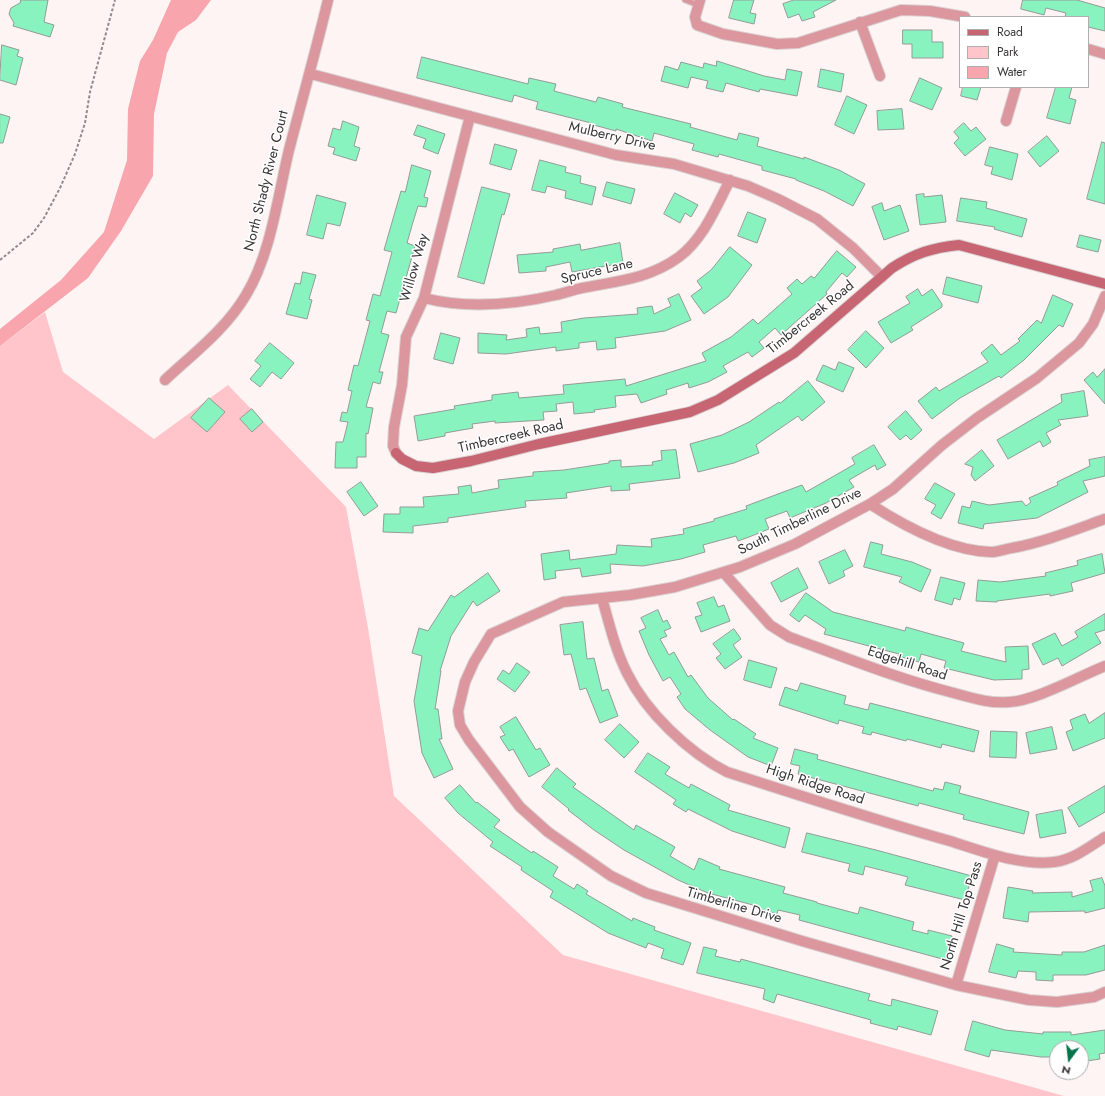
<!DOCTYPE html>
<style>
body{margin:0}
#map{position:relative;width:1105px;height:1096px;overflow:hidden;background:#fef4f4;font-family:Jost,sans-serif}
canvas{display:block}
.legend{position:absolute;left:959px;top:16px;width:130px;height:72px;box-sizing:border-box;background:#fff;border:1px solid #afaeae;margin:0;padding:5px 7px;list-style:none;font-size:12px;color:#383435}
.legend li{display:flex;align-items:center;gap:8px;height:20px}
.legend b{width:20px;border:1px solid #afaeae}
.north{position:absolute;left:1049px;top:1040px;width:40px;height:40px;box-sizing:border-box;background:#fff;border:1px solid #afaeae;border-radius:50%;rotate:195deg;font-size:11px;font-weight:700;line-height:16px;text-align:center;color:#383435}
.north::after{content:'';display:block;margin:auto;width:14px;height:18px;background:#04744d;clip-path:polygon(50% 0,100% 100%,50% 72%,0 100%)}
</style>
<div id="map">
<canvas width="1105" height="1096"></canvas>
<ul class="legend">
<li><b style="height:5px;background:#c76573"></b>Road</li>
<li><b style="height:11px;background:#ffc5ca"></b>Park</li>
<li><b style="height:11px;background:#f8a5ae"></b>Water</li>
</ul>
<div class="north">N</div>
</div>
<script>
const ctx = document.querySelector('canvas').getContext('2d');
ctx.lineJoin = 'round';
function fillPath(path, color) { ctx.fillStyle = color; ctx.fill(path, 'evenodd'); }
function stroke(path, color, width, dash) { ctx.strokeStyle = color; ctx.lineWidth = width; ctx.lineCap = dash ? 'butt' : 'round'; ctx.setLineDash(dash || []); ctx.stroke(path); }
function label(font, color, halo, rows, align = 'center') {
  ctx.font = font + ' Jost,sans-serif'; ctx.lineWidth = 3; ctx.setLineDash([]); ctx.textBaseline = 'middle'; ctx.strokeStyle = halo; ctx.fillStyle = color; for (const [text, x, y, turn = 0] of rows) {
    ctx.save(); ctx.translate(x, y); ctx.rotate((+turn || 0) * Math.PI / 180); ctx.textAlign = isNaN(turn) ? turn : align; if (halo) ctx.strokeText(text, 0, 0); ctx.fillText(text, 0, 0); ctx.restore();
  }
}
fillPath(new Path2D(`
 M45 312 63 372 154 439 228 385 346 507 368 628 394 796 563 955 1064 1096H0V346Z`), '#ffc5ca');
fillPath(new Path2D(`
 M171 0H211L196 20 178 32 167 53 154 114 153 176 121 231 88 278 0 346V329L61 280 104 232 127 160 128 109 140 61 153 40Z`), '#f8a5ae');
const building = new Path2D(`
 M21 0H48L44 22 54 25 50 37 13 26 14 23 9 14 11 8 20 3Z
 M734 0H754L750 13 756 14 754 24 729 18Z
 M794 0H836L813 12 815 17 802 21 799 14 788 18 783 4Z
 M1023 0H1077L1105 8V31L1088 27V17H1065L1066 13 1046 8 1044 15 1021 9Z
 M903 30H932V42H943V58H912V44H903Z
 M2 45 19 50 17 56 23 58 16 85 0 80Z
 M422 57 528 84 529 78 556 84 554 91 596 102 598 97 623 104 622 107 691 124 690 127 737 140 739 133 759 138 757 146 804 159V157L839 170 865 184 853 206 824 191 796 180V179L762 170V166L719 154 718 157 692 150 694 144 654 133 652 141 616 129V131L590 124 591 123 536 109 538 102 514 95 512 102 417 78Z
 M717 61 764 76 785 80 787 69 802 72 797 96 760 89 759 92 726 83 723 92 706 88 708 81 691 77 688 88 661 81 665 66 678 70 681 62 703 68 704 63 716 66Z
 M821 69 844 74 841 92 818 87Z
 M920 78 942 88 932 110 910 101Z
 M963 87H981L977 100 961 96Z
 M1056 87H1072L1069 98 1076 100 1070 124 1047 118Z
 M847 96 867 105 854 134 835 125Z
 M902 109 904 129 878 130 877 111Z
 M0 114 10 117 3 143H0Z
 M343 121 359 127 354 146 360 148 356 161 333 154 335 148 328 146 333 128 340 130Z
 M964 123 971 131 976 127 986 139 965 156 954 143 959 138 954 132Z
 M418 125 445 134 438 154 423 148 426 139 414 135Z
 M1047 136 1059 151 1040 167 1028 152Z
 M1102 142 1105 143V204L1087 199Z
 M495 144 517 150 511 170 490 164Z
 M990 147 1018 154 1012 180 991 174 993 167 985 165Z
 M540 160 566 167 565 172 581 176 580 183 596 187 592 205 565 198 566 191 547 186 545 193 532 190Z
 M412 165 431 171 424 197 428 198 426 207 418 206 413 222 407 243 415 246 396 313 387 311 381 333 389 335 379 372H383L380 384 373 382 366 407 373 408 368 434 366 433V457H357V468H335L336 442H343L348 422 340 421 342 412 347 413 352 391 348 390 354 365 358 366 370 321 366 320 373 294 380 296 392 252 384 250 401 191 405 192Z
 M607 182 635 189 631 204 603 196Z
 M482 187 510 194 504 215 502 214 484 284 458 277Z
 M675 193 698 205 691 217 685 213 680 223 664 214Z
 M924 194V197L942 195 946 222 920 225 916 195Z
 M317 195 346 203 340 226 327 223 323 239 307 235Z
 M961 198 987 202 986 208 1027 219 1022 237 994 229 995 227 957 221Z
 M882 203 884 211 900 205 909 231 884 240 872 207Z
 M748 212 766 219 757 243 738 236Z
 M1080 235 1101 240 1098 252 1077 247Z
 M620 243 623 263 572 272 570 262 546 267V271L519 273 517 255 553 252V249L580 244 581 250Z
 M730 247 752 265 728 297 704 314 691 296 702 288 697 281 711 270Z
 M837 251 856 267 847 277 842 273 826 292 827 294 781 335 775 328 759 342 764 348 752 357 748 352 723 366 727 372 708 382 689 388 688 383 666 390 667 394 641 403 637 394 615 396 616 407 594 410 595 412 574 414 573 402 556 404 557 411 543 412 544 420 495 423V421L472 424 473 428 445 433V436L418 441 414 416 455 409 454 406 492 400V395L518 392 519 398 564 394 563 385 625 379 626 386 706 361 702 353 731 337 753 319 758 324 792 294 787 288 797 279 802 284 811 276 814 278Z
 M303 272 316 275 309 299 312 300 307 319 286 314 295 283 300 284Z
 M947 277 982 286 978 303 943 294Z
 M918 289 922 296 932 289 942 304V307L911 327 913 330 891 343 878 322 910 303 906 297Z
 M679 294 691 320 665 331 615 338 616 348 597 350 596 341 579 343V348L556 351V347L506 354 478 353V333L507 335 506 340 527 337 526 329 539 327 540 334 562 332 561 322 584 318 638 314 637 308 652 306 654 314 671 306 668 299Z
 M1053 295 1073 304 1063 327 1059 325 1024 360 1001 378 999 376 960 398 932 419 918 401 936 387 939 391 988 362 981 353 992 344 1001 355 1020 341 1018 339 1037 320 1041 323Z
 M866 331 884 348 866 368 848 350Z
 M441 333 460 338 453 364 434 359Z
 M270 343 294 363 281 379 272 372 260 387 250 379 261 366 255 361Z
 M839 362 854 368 843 392 816 380 823 365 835 370Z
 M1105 369V404L1084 380 1093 372 1097 377Z
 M808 381 825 402 802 421 798 416 756 445 759 453 734 463 698 472 690 444 722 435 749 422 779 402 780 403Z
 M1084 391 1088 416 1058 420 1061 425 1046 433 1051 442 1043 447 1040 441 1008 459 997 440 1062 402 1061 395Z
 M209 398 225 412 207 432 191 418Z
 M252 409 263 422 252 432 240 419Z
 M906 411 922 430 911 440 906 435 900 440 888 427Z
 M874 445 886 465 877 470 875 465 849 480 854 487 826 503 790 518 787 511 765 519 769 529 749 537 738 541 736 536 703 545 705 552 681 559 643 566 610 564 611 573 582 577 580 568 555 571 556 578 544 580 541 554 569 550 570 560 616 554 617 545 652 547 651 539 684 534 683 529 714 521V519L747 509 746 506 802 485 806 492 855 464 852 458Z
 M676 450 680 478 629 484 630 490 611 491V486L566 493 567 498 525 501 526 507 448 518V522L413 526V533L383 532 384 514H400V507H424L423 497 459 494 458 487 471 485 472 493 499 488 498 480 533 476V472L564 470 609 463V461L621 460V467L653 465 652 462 662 460 661 451Z
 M982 450 994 466 975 481 971 475 973 467 965 464Z
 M1105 457V476L1083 481 1088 492 1037 518 984 524 983 529 958 523 962 506 970 508 972 501 989 505 1022 501 1026 506 1031 502 1029 498 1058 485 1057 482 1090 466 1089 460Z
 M361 482 378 506 364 516 347 492Z
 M935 483 955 494 941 519 931 513 936 505 925 499Z
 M871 542 883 545 881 554 912 562 931 570 921 592 899 582 902 577 864 567Z
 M845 550 853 566 843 571 845 576 829 584 819 562Z
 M1102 554 1105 573 1071 583 1073 591 1050 596V594L997 601V602L976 601 978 580 1000 582 1046 576 1045 573 1078 565 1077 561Z
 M798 568 808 588 781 602 771 583Z
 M488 573 500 591 477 606 473 601 451 636 440 671H441L435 709H438L442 739H439L453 769 434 778 422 753 414 701 422 656 412 653 419 628 428 631 451 595 454 597Z
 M941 577 965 583 960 600 954 598 952 605 935 600Z
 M806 593 833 612 905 631 906 627 927 633 964 643 961 651 1006 662 1005 647 1028 646 1029 669 1022 670V679L994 680 944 668 946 661 921 654 919 662 898 656 899 654 824 634 826 629 805 615 799 622 790 615Z
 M714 597 718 607 724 605 730 621 701 632 695 617 702 615 697 603Z
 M658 610 663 622 667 620 671 628 664 631 667 636 660 639 669 655 674 652 688 677 691 675 708 698 733 720 734 719 756 734 753 738 778 748 771 766 748 757 710 730 685 709 677 697 681 694 670 677 663 681 649 655 639 631 646 628 641 618Z
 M1105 614V630L1095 633 1101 643 1062 666 1058 658 1043 665 1032 644 1055 633 1062 646 1078 637 1075 632Z
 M583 622 587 659 594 658 602 691 608 689 618 716 600 723 586 688 580 690 571 654 564 655 560 625Z
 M734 629 741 639 733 645 742 657 725 669 716 658 721 654 713 644Z
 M749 660 777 668 771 688 744 680Z
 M517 663 530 672 515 692 497 679 503 670 509 674Z
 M801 683 846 696 844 704 868 710 870 703 979 731 974 752 942 744 941 748 907 739 906 741 872 732 871 735 862 733 864 727 839 720 838 724 779 705 785 687 797 691Z
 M1105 713V738L1073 751 1066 732 1073 729 1070 720 1085 714 1089 723Z
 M516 717 536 750 540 748 550 765 529 777 513 749 509 751 500 737 505 735 500 727Z
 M620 724 639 742 624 758 605 740Z
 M1052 727 1057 749 1030 754 1026 733Z
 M991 731 1017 732 1016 758 990 757Z
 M795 749 818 755 817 759 933 791 934 788 943 790 945 782 961 786 959 793 1029 812 1024 834 963 819 964 815 919 803 918 806 798 774 800 766 791 764Z
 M648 753 670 767 665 774 689 788 691 784 730 805 728 810 790 828 785 848 732 831 688 809 686 812 673 804 676 800 635 772Z
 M557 768 576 784 573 787 634 830 636 825 675 847 670 856 694 870 699 858 720 867 719 869 785 887 783 893 817 902V903L858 914 860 907 914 922 912 930 928 934V930L952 936 946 960 799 920 800 915 778 910 777 914 753 907V905L708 893 678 880 624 850 594 830 568 810 569 809 542 787Z
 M460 785 476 803 477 802 500 820 494 827 532 853 533 851 558 867 553 876 574 889 577 884 588 891 586 894 632 921 633 918 655 927 654 930 691 943 683 965 661 958 664 949 648 943 646 948 608 933 550 897 553 891 521 870 522 867 490 846 493 842 458 813 445 798Z
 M1105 786V812L1079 827 1068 808Z
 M1062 810 1066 833 1040 838 1036 815Z
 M807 833 876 850 972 876 965 900 905 885 908 877 865 866 863 875 848 871 850 864 802 852Z
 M1102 878 1105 886V908L1085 913V911L1029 912 1028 922 1003 918 1008 887 1033 891 1032 893 1072 892V897L1093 891 1090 881Z
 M997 944 1014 949 1013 952 1062 955V952H1084L1105 945V970L1086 975H1053V981L1036 980V972L1018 971 1016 978 989 972Z
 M704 947 717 950 715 956 740 962 741 959 870 994 868 1000 891 1006 892 999 938 1011 931 1035 898 1026 897 1030 870 1023 871 1020 777 994 774 1003 763 999 765 989 697 973Z
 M973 1021 1005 1030 1043 1034V1032H1071V1035L1105 1030V1053L1099 1054 1100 1059 1087 1061 1085 1048H1057V1057H1041L991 1050 989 1057 965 1050Z`);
fillPath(building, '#89f3bf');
stroke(building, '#939b97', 1);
const lane = new Path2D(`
 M685 0 698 5`);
const street = new Path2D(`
 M700 0 695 17 697 25 723 34 777 44 798 43 901 10 930 11 965 17
 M860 22 880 76
 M1088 49 1105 54
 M311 74 616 155 674 164 748 186 778 199 817 219 853 248 882 277
 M1006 121 1016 87
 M1105 296 1093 324 1079 343 1037 378 977 418 942 445 893 489 870 504 795 544 740 567 675 587 630 595 563 602 491 634 474 662 465 682 458 711 460 725 469 740 520 807 548 832 611 876 646 893 802 941 956 985 1029 1000 1057 1002 1094 997 1105 992
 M424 298C467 309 513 305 556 295 564 293 573 290 582 288 617 281 649 279 679 257 704 238 716 207 730 180
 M165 380C194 353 226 329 246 295 271 254 278 195 289 150 302 100 316 50 328 0
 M396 453 393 446 394 427 402 385 406 337 424 298 470 116
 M870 504C904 526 951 551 991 552 998 552 1005 549 1012 548 1044 542 1074 530 1105 519
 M724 573 770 625 789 637C842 656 895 678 950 692 969 697 989 704 1009 702 1035 701 1080 676 1105 666
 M602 598C609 623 615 649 627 673 646 712 689 753 727 772 801 796 875 820 950 841 982 851 1020 866 1054 862 1073 860 1089 847 1105 837
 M956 985 995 855`);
const secondary = new Path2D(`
 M396 453 402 459 416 466 433 468 471 461 539 444 690 412 718 400 794 353 892 268C915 253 932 248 959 245L1105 284`);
stroke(lane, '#dad1d2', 7);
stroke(street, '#dad1d2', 12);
stroke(secondary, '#dad1d2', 12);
stroke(new Path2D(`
 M0 260 33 233 44 218 60 188 75 154 85 123 90 92 115 0`), '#928b8c', 2, [3, 2]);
stroke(lane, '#db979d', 5);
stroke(street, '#db979d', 10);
stroke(secondary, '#c76573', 10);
label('14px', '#383435', '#fff', [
 ["Mulberry Drive",612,137,13],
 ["North Shady River Court",267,181,-76],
 ["Willow Way",415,268,-74],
 ["Spruce Lane",597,272,-13],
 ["Timbercreek Road",811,318,-39],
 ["Timbercreek Road",511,437,-13],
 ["South Timberline Drive",800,522,-26],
 ["Edgehill Road",907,664,18],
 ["High Ridge Road",815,785,18],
 ["Timberline Drive",734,906,16],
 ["North Hill Top Pass",962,916,-73]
]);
</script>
